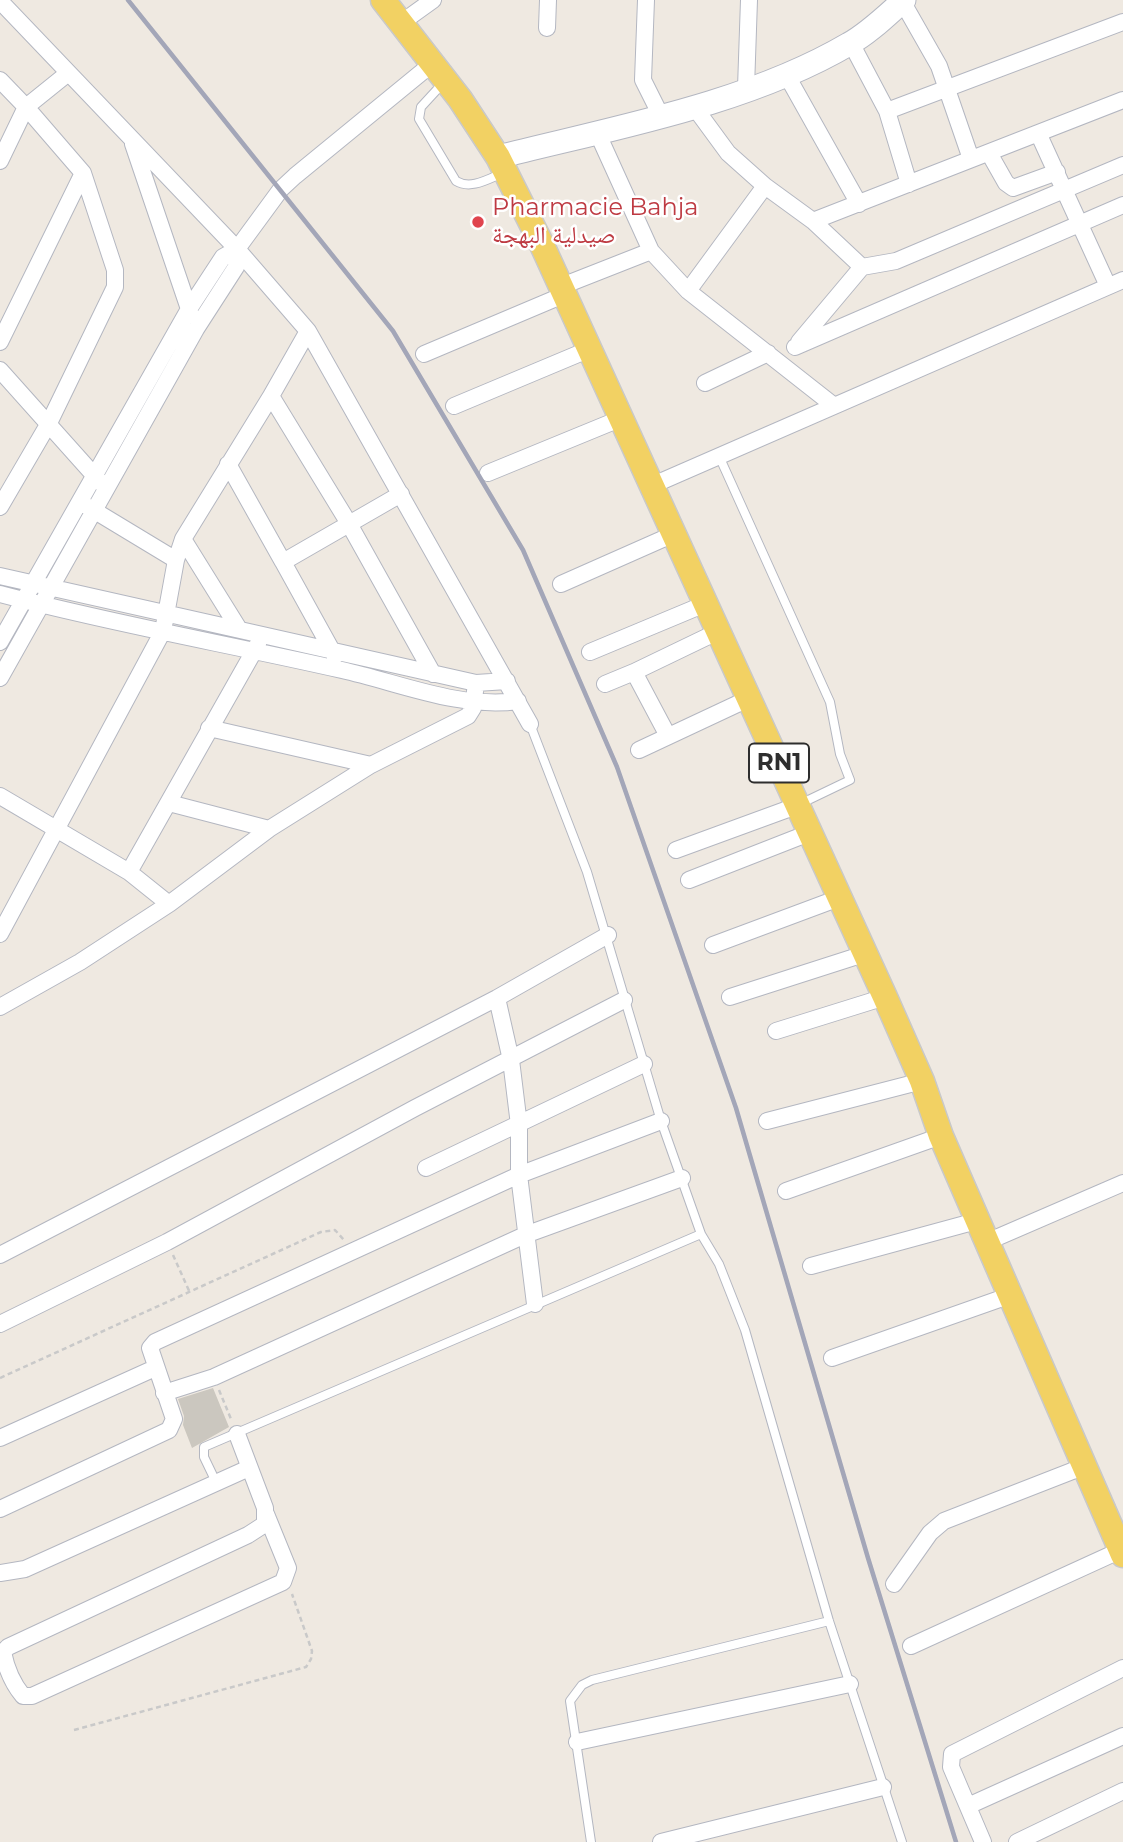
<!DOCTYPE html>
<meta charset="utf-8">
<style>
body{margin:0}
canvas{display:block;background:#efe9e1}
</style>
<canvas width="1123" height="1842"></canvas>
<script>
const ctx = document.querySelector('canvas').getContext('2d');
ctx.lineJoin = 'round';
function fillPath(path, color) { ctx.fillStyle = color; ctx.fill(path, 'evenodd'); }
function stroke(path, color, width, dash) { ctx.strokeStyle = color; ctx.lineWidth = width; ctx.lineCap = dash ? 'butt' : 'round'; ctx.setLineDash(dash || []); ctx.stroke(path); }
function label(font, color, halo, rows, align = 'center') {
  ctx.font = font + ' Montserrat,"Noto Naskh Arabic",sans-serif'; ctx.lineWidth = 5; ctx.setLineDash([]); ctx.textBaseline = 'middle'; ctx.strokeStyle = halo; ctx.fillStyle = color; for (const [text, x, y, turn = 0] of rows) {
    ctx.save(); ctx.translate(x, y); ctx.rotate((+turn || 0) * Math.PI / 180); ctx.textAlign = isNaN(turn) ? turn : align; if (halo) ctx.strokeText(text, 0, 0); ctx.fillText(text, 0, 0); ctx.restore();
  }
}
fillPath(new Path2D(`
 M213 1388 229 1427 192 1448 183 1425 184 1416 178 1399Z`), '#cbc7bf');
const lane = new Path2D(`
 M444 82 421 107 419 119 456 181C471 190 488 179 503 173
 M719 456 830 702 840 754 850 780 800 804
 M530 724 587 872 661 1121 701 1234 719 1264 745 1330 829 1621 902 1842
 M216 1482 204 1457V1447L701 1234
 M591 1842 570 1701 582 1685 592 1680 829 1621`);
const street = new Path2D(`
 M646 0 643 80 661 116
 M0 1 237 249 308 331 530 724
 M902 1 939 66 971 159
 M401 23 433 0
 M547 28 548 0
 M851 43 887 111 1123 22
 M786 74 859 204
 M0 80 26 107 67 74
 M746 88 749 0
 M887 111 909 184
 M597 132 651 251 688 291 833 405
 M1039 135 1108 286
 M133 144 191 315
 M989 153 1006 183 1013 188 1057 172
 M0 161 26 107 83 173 115 270V287L49 423 0 507
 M765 186 813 221 862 267 799 342
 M813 221 1123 100
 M862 267 896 261 1123 165
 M562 286 651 251
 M688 291 765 186 728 153 695 108
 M308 331 271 396 348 522 433 674
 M0 342 83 173
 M795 347 1123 205
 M424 354 566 294
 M0 370 101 483
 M705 383 768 353
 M454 406 590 349
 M228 464 283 562
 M488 473 622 418
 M653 485 1123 280
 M85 505 176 560
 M183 539 271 396
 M0 576 476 683 507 681
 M561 584 674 534
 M0 594C113 624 228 644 342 670 400 683 459 709 518 701
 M0 642 189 309 223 257 237 249 281 189 295 176 433 63
 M590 652 705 604
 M335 656 283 562 401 494
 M634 672 717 632
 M0 678 196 329 236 267 237 249
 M605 684 634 672 668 736
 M209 728 371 765
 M639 750 750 698
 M0 796 129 872 169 904 269 829 371 765 468 716 473 708 476 683
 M169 803 269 829
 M676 850 799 805
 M129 872 258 644
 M689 880 809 833
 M0 934 163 631 176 560 183 539 239 629
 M713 945 839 898
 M730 997 864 954
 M497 998 511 1060 519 1125V1175L535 1304
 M0 1007 80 962 169 904
 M776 1031 885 997
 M767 1121 922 1081
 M426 1168 644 1064
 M786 1191 941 1136
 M989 1241 1123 1183
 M0 1255 497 998 608 935
 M811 1266 980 1220
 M0 1324 167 1242 415 1108 624 1000
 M832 1358 1011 1295
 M164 1393 214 1377 525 1235 682 1178
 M237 1434 265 1508V1524L248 1535 8 1647 3 1652C6 1667 13 1684 23 1696H32L283 1582 288 1568 266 1514
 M0 1438 155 1368
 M0 1509 169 1430 174 1419 150 1348 155 1342 519 1175 661 1121
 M0 1573 25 1569 249 1468
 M894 1584 930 1533 944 1521 1085 1466
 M911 1646 1121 1550
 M577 1742 850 1684
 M968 1806 1123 1736
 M661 1842 883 1787
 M983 1842 951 1767 952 1754 1123 1668
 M1017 1842 1123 1791`);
const secondary = new Path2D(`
 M498 157C613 128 747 104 849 44 869 33 887 15 904 0`);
const primary = new Path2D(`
 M383 0 460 99 498 157 542 245 885 997 922 1081 941 1136 1123 1555`);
stroke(lane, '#b4b7c1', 10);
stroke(street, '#b4b7c1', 18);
stroke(secondary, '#b4b7c1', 25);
stroke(primary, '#c9c9c9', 27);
stroke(new Path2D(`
 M173 1255 190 1293
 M0 1378 321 1232 335 1230 344 1240
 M219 1390 231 1419
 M74 1730 306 1667 311 1659 312 1651 292 1594`), '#c9c9c9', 2.5, [5, 3.5]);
stroke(lane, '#fff', 8);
stroke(street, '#fff', 16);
stroke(secondary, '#fff', 23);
stroke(primary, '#f2d163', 24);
stroke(new Path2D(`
 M128 0 393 331 523 550 617 767 736 1108 868 1558 956 1842`), '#a3a6b8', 4.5);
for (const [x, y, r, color] of [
 [478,222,7,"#e0444e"]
]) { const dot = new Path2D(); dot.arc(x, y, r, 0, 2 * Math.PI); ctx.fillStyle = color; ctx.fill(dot); stroke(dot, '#fff', 2.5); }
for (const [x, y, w] of [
 [779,763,60]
]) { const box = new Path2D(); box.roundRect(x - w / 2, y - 19.5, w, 39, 5); ctx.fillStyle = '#fff'; ctx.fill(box); stroke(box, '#2e2e2e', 2); }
label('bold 23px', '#2e2e2e', null, [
 ["RN1",779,763]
]);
label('24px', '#be3a42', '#fff', [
 ["Pharmacie Bahja",492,208],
 ["صيدلية البهجة",492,236]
], 'left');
</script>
